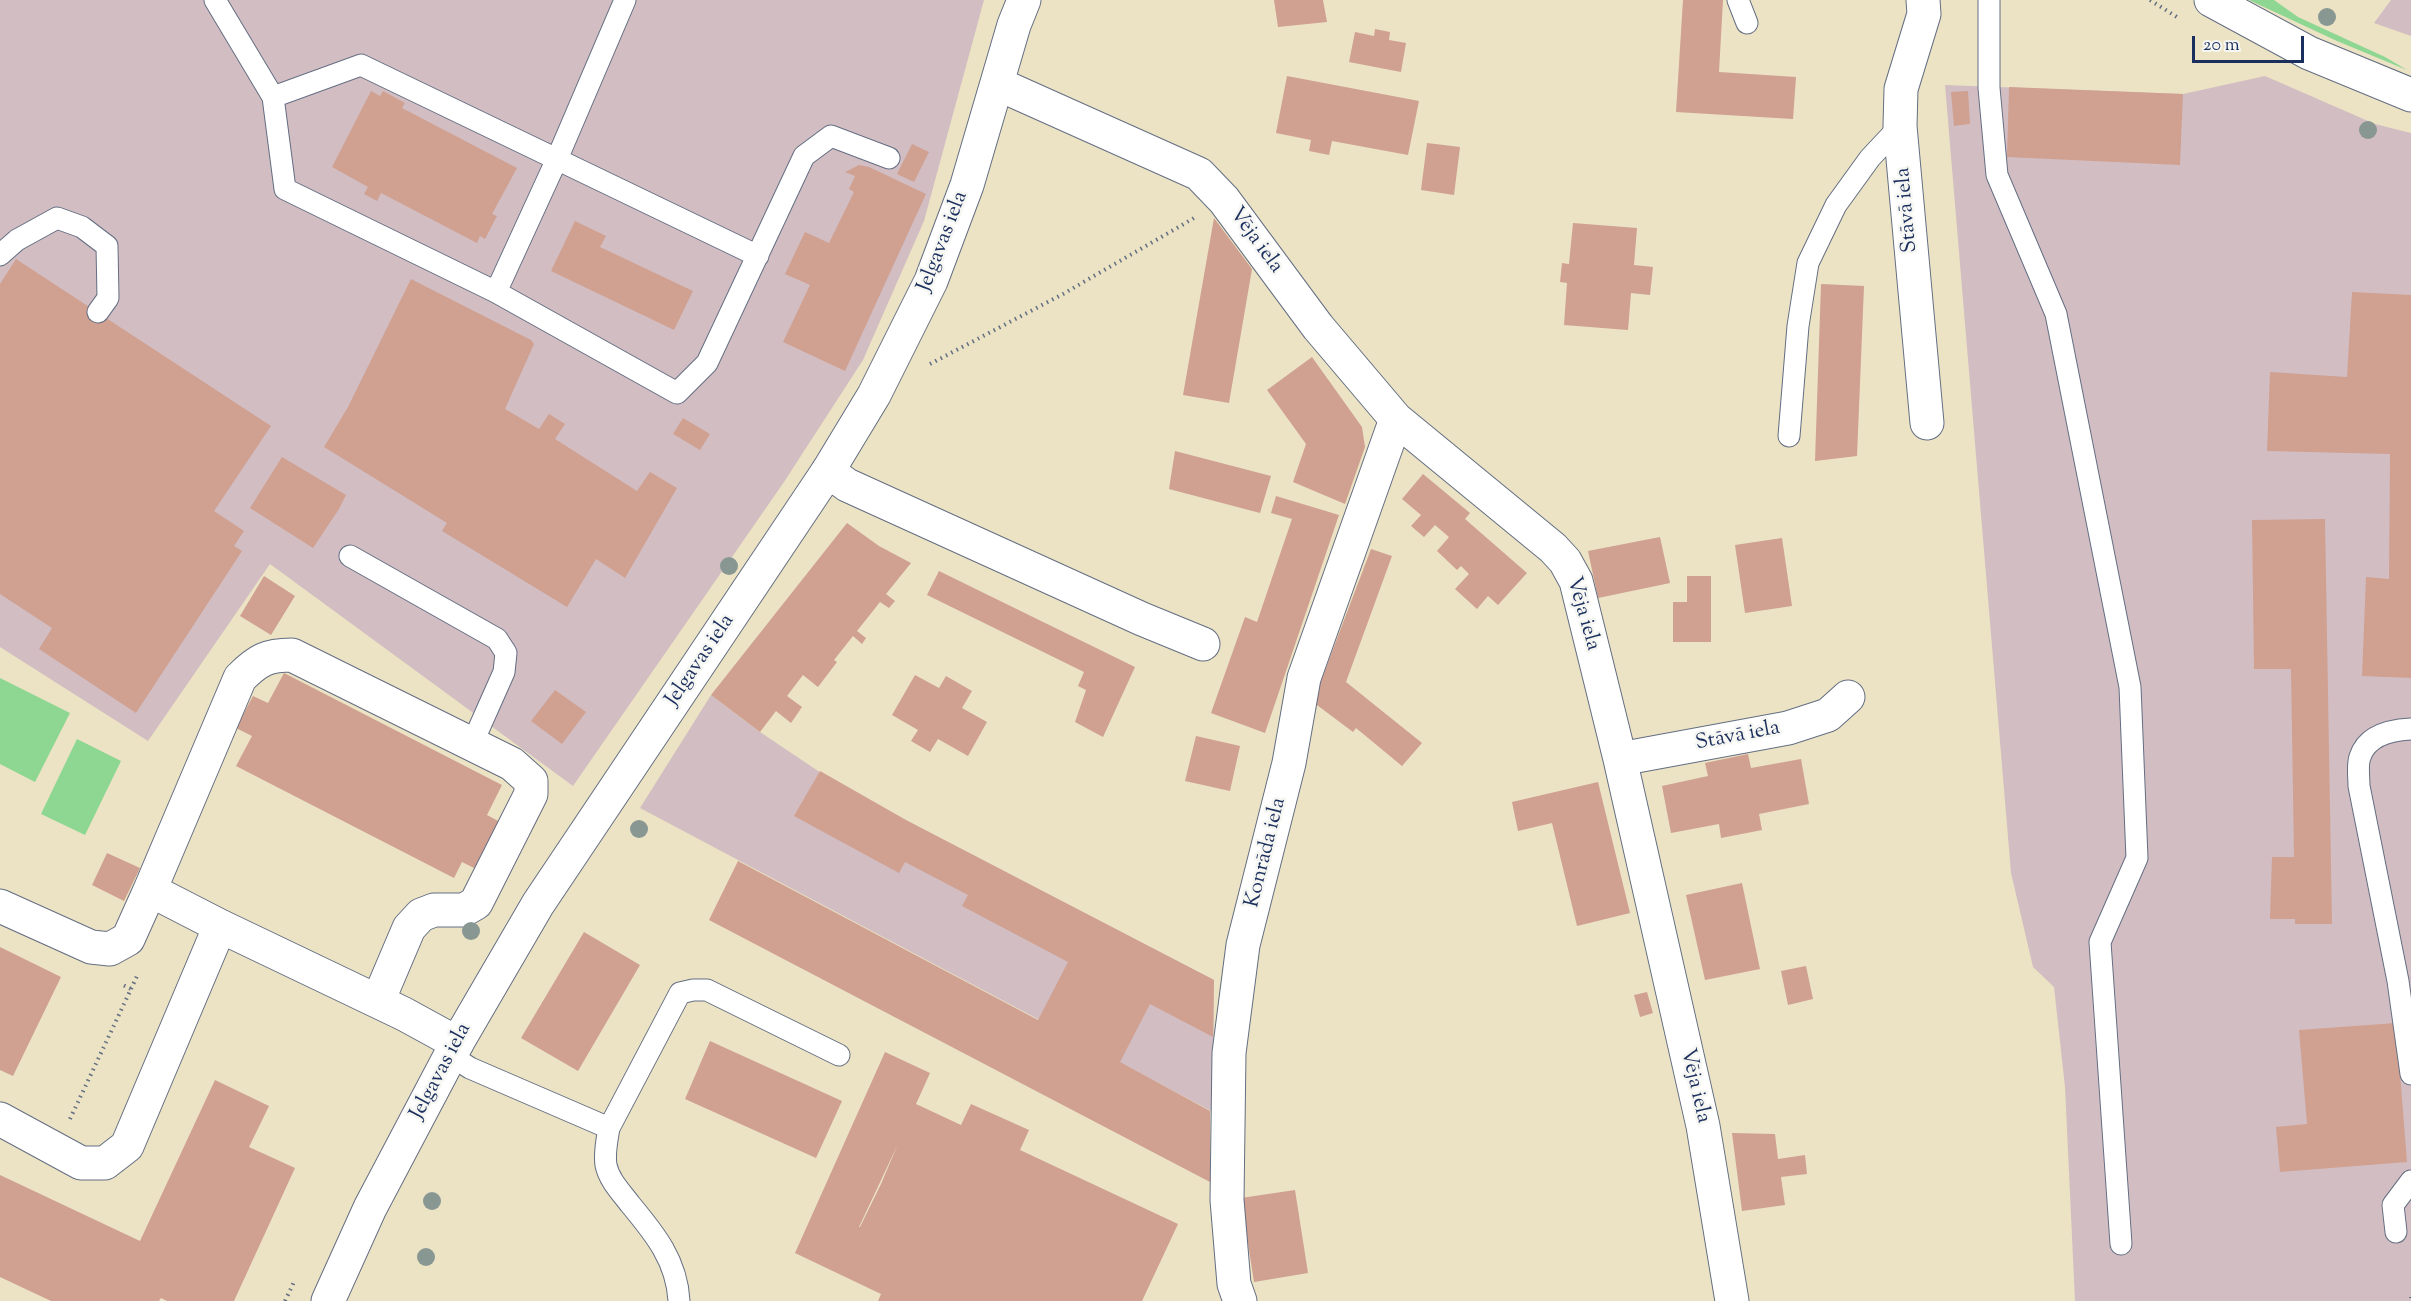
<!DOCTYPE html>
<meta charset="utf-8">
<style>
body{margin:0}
#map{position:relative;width:2411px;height:1301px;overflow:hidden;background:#ebe3c4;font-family:"Sorts Mill Goudy",serif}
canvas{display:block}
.scale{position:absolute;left:2192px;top:36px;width:112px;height:27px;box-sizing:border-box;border:3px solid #1b2f5e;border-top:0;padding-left:8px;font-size:18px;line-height:21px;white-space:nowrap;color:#1b2f5e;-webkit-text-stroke:4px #f6f6f2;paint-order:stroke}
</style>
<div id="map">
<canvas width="2411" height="1301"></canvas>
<div class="scale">20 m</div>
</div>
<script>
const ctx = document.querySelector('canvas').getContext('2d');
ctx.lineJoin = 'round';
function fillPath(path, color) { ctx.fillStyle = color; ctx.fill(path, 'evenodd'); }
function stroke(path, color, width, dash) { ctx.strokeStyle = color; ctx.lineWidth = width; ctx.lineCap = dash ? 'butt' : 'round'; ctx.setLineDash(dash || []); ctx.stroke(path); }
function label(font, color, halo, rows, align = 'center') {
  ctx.font = font + ' "Sorts Mill Goudy",serif'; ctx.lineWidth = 5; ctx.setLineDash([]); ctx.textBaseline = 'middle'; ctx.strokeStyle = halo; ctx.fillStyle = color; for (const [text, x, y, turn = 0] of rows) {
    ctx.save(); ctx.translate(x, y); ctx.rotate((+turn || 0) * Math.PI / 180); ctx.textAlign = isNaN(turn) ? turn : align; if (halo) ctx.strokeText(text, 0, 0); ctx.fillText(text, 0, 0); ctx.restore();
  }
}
fillPath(new Path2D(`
 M0 0H984L924 221 863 360 784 482 573 786 270 564 148 741 0 647Z
 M2391 0H2411V36L2374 23Z
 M2265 76 2375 124 2411 133V1301H2075L2065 1087 2054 987 2033 967 2011 873 1945 85 2183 94Z
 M711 695 760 732 845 789 1214 980 1213 1112 640 808Z`), '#d2bec2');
fillPath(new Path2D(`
 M2249 0H2274L2298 17 2385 57 2407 70 2337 41Z
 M0 678 70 713 35 782 0 764Z
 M77 739 121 761 85 835 41 814Z`), '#8dd792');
fillPath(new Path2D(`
 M1274 0H1323L1327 22 1278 27Z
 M1683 0H1723L1719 72 1796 77 1793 119 1676 112Z
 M1375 29 1390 32 1389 40 1406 43 1401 72 1349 62 1355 32 1374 36Z
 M1287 76 1419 101 1408 155 1332 141 1329 155 1309 151 1311 140 1276 133Z
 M2009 87 2183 94 2180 165 2007 157Z
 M371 91 380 96 383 91 405 103 402 108 517 168 492 214 497 216 485 239 480 236 477 243 381 193 377 201 364 194 368 187 332 167Z
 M1968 91 1970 124 1954 126 1951 92Z
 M1427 143 1460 147 1454 195 1421 190Z
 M912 144 929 152 914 182 897 174Z
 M859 165 869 167 926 194 845 371 783 342 810 285 785 274 805 232 829 243 854 192 849 189 855 176 845 172Z
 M1214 218 1252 269 1229 403 1183 395Z
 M575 221 606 236 600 247 693 291 674 330 551 271Z
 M1573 223 1637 228 1634 265 1653 267 1650 295 1631 293 1628 330 1564 325 1567 283 1560 282 1562 263 1569 264Z
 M16 259 271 426 214 511 244 531 234 546 242 551 136 713 39 649 52 628 0 594V284Z
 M411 279 531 340 534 344 505 409 539 429 549 414 565 424 555 439 637 491 650 472 677 488 625 578 596 559 567 607 442 531 447 523 324 447 348 407Z
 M1821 284 1864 286 1857 456 1815 461Z
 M2352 292 2411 295V678L2362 676 2366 577 2389 579 2390 454 2267 451 2270 372 2347 377Z
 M1312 357 1362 427 1365 447 1345 504 1293 482 1306 444 1267 390Z
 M683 418 710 434 700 450 673 434Z
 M1175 451 1271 476 1260 513 1169 489Z
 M282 457 346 495 339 509 313 548 250 508Z
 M1423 474 1470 513 1465 519 1527 573 1498 605 1488 596 1477 609 1455 589 1469 574 1461 566 1457 570 1437 551 1449 537 1435 525 1424 537 1411 526 1421 515 1402 499Z
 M1276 496 1339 515 1265 733 1211 713 1245 617 1257 622 1292 519 1271 513Z
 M2325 519 2332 924H2295V919H2270L2272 857H2294L2291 669H2254L2252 520Z
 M847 523 879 546 911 563 886 594 895 601 889 608 880 602 857 631 866 638 862 644 853 636 834 660 837 662 818 687 803 675 787 696 802 707 791 723 776 711 760 732 711 695Z
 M1660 537 1670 583 1598 598 1588 551Z
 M1782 538 1792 606 1745 613 1735 545Z
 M1371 549 1392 556 1346 682 1422 743 1402 766 1356 728 1353 732 1313 702Z
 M939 571 1135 667 1103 737 1075 722 1086 690 1078 686 1084 672 927 595Z
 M264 576 295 596 271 635 240 616Z
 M1687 576H1711V642H1673V602H1687Z
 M284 673 502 785 487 815 500 822 476 869 462 862 454 878 236 766 252 736 236 728 253 696 268 703Z
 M915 675 939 688 946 676 972 691 962 708 987 722 968 756 938 739 930 752 911 741 918 730 892 715Z
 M555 690 586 712 562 744 531 721Z
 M1196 736 1240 746 1230 791 1185 781Z
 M1748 754 1751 768 1801 759 1809 804 1759 814 1762 830 1721 838 1719 824 1671 833 1662 786 1708 776 1705 763Z
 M820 771 906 820 1214 980 1213 1037 1150 1004 1120 1062 1210 1111V1182L709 920 738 861 1038 1020 1068 962 962 906 968 895 905 862 899 873 794 816Z
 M1598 782 1630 913 1577 926 1552 823 1518 831 1512 802Z
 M107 853 140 868 124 901 92 885Z
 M1742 883 1760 969 1705 980 1686 895Z
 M584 932 640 965 578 1071 521 1038Z
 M0 947 61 977 13 1076 0 1070Z
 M1806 966 1813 999 1788 1005 1781 971Z
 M1647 992 1653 1013 1640 1017 1634 995Z
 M2396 1023 2407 1162 2280 1172 2276 1127 2307 1124 2299 1030Z
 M710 1041 842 1101 816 1158 685 1099Z
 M885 1052 930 1073 916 1104 961 1125 971 1104 1029 1130 1020 1150 1178 1224 1142 1301H878L881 1294 795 1253ZM898 1144 881 1184 860 1227H859Z
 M215 1080 269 1106 249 1147 295 1168 234 1301H167L161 1298 159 1301H51L0 1277V1175L140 1241Z
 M1732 1133 1775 1134 1778 1159 1805 1155 1807 1174 1781 1177 1785 1205 1742 1211Z
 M1295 1190 1308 1273 1254 1282 1241 1198Z`), '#d0a091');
const service = new Path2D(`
 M215 0 273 97 285 189 496 292 677 393 707 363 804 156 831 136 889 158
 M1738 0 1747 23
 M1989 0V88L1997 175 2056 314 2130 687 2137 858 2100 942 2121 1244
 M273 97 361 65 758 256
 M0 255 17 240 57 218 82 227 107 246 108 298 98 312
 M496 292 557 159 625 0
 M1789 436 1798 326 1808 263 1836 205 1870 158 1900 126
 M350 556 497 639 506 653 504 672 472 744
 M2411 729C2390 730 2367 735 2360 757 2357 765 2359 777 2359 786L2398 981 2411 1074
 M450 1055 470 1068 609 1128 680 993 693 990H707L839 1055
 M609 1128C607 1140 604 1153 606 1165 609 1180 621 1192 630 1204 655 1234 677 1261 679 1301
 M2396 1232 2393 1205 2411 1181`);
const minor = new Path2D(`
 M1923 0 1924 14 1901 89 1900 126 1927 423
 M2211 0 2309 53 2411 95
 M998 84 1199 174 1224 200 1318 327 1396 419 1553 548 1565 561 1576 581 1620 759 1703 1126 1732 1301
 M828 471 847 485 1142 619 1203 644
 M1620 759 1788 728 1828 715 1848 697
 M150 890 240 678C258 660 267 655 292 655L512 764 531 781V794L476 903 464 910H434L421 915 409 928 378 1001
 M0 906 91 947 110 949 128 939 150 890 220 926 404 1014 457 1043
 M0 1119 81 1163H105L127 1146 220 926
 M1240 1301 1234 1284 1227 1200 1229 1053 1243 945 1289 763 1304 678 1396 419`);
const tertiary = new Path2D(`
 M328 1301 370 1208 457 1043 538 904 828 471 874 395 931 281 967 185 1014 25 1024 0`);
stroke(service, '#646e82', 23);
stroke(minor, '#646e82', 35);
stroke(tertiary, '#646e82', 35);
stroke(new Path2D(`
 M2150 0 2180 19
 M930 364 1063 294 1194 218
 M131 989 137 976
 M70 1119 131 989 121 984
 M2411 1297V1298
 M285 1301 294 1282`), '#646e82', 4, [1.5, 4.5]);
stroke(service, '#fff', 21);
stroke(minor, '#fff', 33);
stroke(tertiary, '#fff', 33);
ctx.fillStyle = '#899793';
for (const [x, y] of [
 [2327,17],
 [2368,130],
 [729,566],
 [639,829],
 [471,931],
 [432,1201],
 [426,1257]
]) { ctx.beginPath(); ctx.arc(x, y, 9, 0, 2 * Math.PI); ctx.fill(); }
label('21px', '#1b2f5e', '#f6f6f2', [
 ["Stāvā iela",1908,210,-95],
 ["Vēja iela",1255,241,54],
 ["Jelgavas iela",944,242,-69],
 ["Vēja iela",1582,614,74],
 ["Jelgavas iela",701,661,-56],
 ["Stāvā iela",1738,737,-11],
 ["Konrāda iela",1267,853,-76],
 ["Jelgavas iela",442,1072,-62],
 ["Vēja iela",1694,1086,77]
]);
</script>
